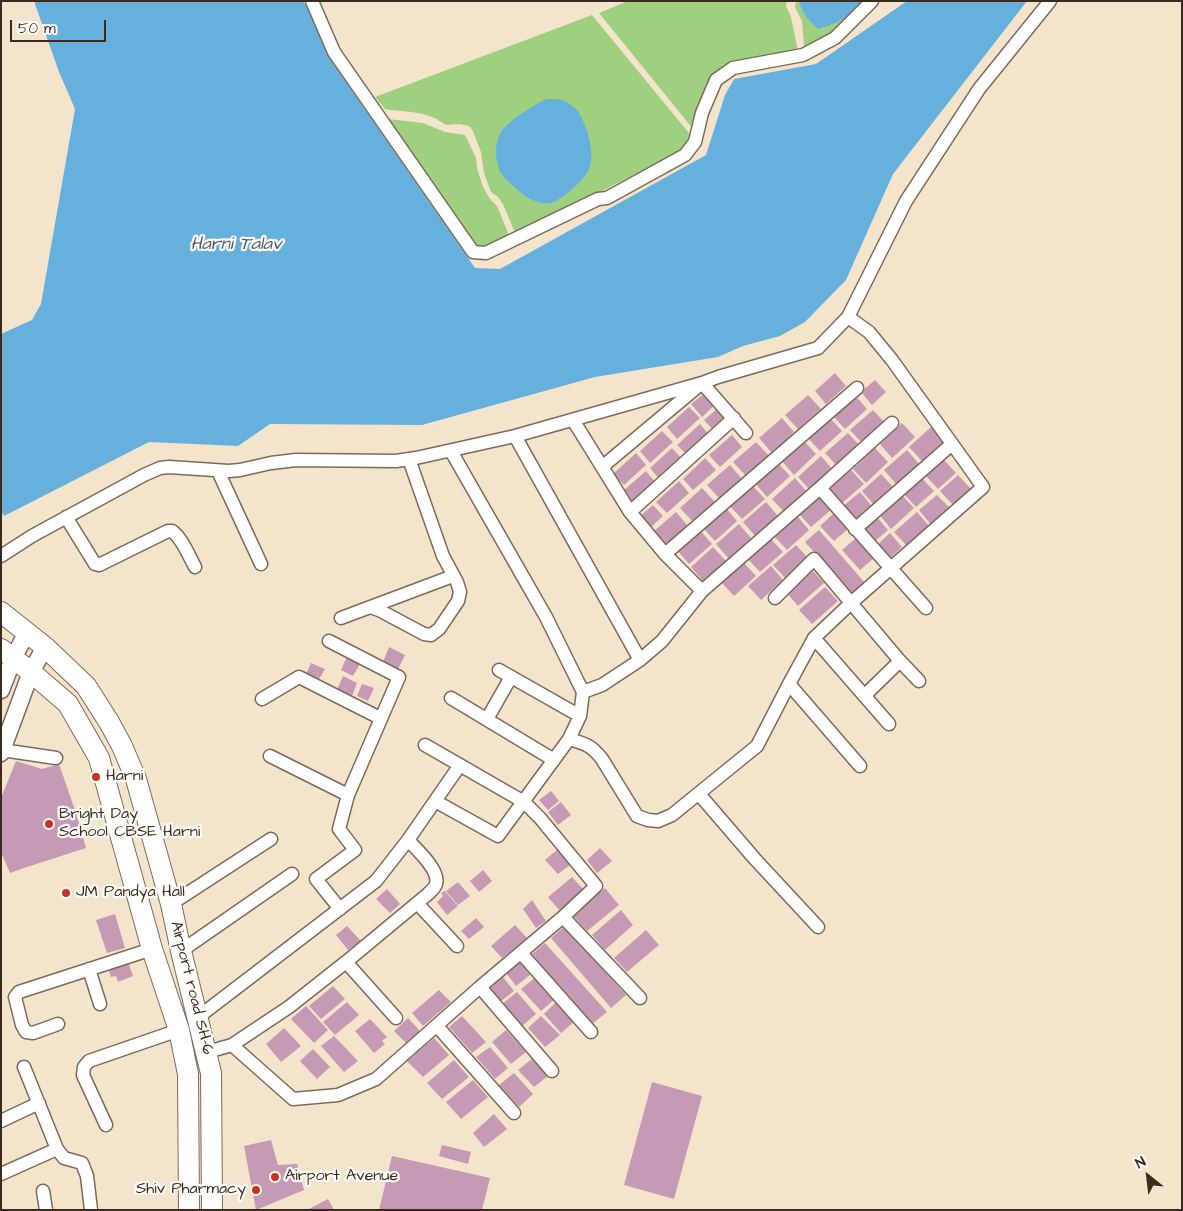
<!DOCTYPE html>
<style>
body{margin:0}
#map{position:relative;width:1183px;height:1211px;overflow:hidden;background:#f5e4cc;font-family:"Architects Daughter",sans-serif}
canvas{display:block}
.frame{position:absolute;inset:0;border:2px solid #3b2a1e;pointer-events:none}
.north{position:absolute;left:1123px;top:1151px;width:50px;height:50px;-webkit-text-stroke:4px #fdfcf7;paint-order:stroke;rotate:331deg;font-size:14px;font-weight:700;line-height:20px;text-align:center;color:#3b2a1e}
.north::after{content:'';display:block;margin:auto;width:18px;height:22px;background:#3b2a1e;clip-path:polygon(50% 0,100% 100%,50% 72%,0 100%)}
.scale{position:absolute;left:10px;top:20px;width:96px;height:22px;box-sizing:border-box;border:2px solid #3b2a1e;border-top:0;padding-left:6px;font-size:15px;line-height:18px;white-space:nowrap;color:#3b2a1e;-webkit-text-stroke:4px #fdfcf7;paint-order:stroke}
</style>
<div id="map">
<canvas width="1183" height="1211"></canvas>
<div class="frame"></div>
<div class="north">N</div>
<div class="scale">50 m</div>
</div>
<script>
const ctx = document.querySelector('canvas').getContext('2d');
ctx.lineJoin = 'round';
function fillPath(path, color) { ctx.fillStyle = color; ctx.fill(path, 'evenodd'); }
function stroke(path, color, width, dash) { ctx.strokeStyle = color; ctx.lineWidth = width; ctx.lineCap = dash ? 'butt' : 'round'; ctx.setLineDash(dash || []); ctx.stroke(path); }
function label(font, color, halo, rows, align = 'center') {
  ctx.font = font + ' "Architects Daughter",sans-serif'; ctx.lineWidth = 4.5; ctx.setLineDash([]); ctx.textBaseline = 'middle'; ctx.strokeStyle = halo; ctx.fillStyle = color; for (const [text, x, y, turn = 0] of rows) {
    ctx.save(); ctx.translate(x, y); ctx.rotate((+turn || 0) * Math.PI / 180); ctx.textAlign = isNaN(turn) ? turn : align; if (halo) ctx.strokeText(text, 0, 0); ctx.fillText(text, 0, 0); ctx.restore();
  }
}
fillPath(new Path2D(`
 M628 1H787L786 6 791 17 798 51 731 63 693 129 599 13Z
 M796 1H868L834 35 804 47 802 21 795 7Z
 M592 15 693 138 686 148 516 235 503 204 498 197 491 192 484 173 481 152 472 129 469 126 459 124 446 125C426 110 409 113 385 109L375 97Z
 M388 119 423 123 445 132 465 135 476 158 477 168 483 187 490 199 497 206 510 238 484 249 479 248Z`), '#9ed080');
fillPath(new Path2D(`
 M35 1H303L326 35 330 59 475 268 500 269 706 155 725 95 734 79 816 64 907 1H1027L893 174 846 280 805 322 780 336 743 346 718 357 595 377 422 425 270 424 238 446 149 442 4 516 1 511V334L32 320 41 304 75 109 59 72 35 4Z
 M799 1H865C849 17 839 23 818 29 809 21 802 13 799 1Z
 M547 99C552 99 558 99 562 100 566 101 572 106 575 108 586 119 596 155 589 169 585 180 564 197 554 202 545 206 533 201 525 196 519 191 504 179 500 172 499 169 498 164 497 161 495 152 496 140 501 132 508 121 535 104 547 99Z`), '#66b0de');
fillPath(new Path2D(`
 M835 373 846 386 826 404 815 391Z
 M875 380 886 392 872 405 861 392Z
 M706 392 716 404 702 417 691 404Z
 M808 395 821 409 798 429 785 415Z
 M855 395 867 409 845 429 832 415Z
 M689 407 700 418 677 439 667 427Z
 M718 408 729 419 715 432 704 420Z
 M873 410 886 424 863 444 850 430Z
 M829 417 842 431 820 451 807 437Z
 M782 418 794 432 772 453 759 438Z
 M902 423 915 437 892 458 880 444Z
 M700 424 710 436 688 456 677 445Z
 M931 427 944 441 922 461 909 447Z
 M662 431 673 442 650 463 640 451Z
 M848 433 861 447 838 467 825 453Z
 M732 435 742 447 720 467 709 455Z
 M803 440 816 454 794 475 781 460Z
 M756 442 769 456 746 476 733 462Z
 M672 448 683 460 660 480 650 468Z
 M875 448 888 462 866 483 853 469Z
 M907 450 919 464 897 485 884 470Z
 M636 453 646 465 624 485 613 474Z
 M821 456 833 470 811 491 798 477Z
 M705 458 716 470 693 490 683 479Z
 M943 459 956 473 938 489 925 475Z
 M777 462 790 476 767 497 755 483Z
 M730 465 742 479 720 499 707 485Z
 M851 470 864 484 841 504 829 490Z
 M646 471 656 483 634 503 623 491Z
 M881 474 894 488 874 505 862 491Z
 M958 475 971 489 953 505 940 491Z
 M921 477 934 491 916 507 903 493Z
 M795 478 807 492 785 513 772 499Z
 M679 481 689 493 667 513 656 502Z
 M752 485 765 499 742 519 729 505Z
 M702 488 715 502 693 522 680 508Z
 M860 492 871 505 854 520 842 507Z
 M901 494 914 508 891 529 879 514Z
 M820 495 832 509 811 527 798 513Z
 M937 495 950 508 931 525 919 510Z
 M766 502 778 516 756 537 743 522Z
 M653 505 663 516 649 529 639 517Z
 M725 507 737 521 715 541 702 527Z
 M676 512 688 526 666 546 653 532Z
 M917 512 929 526 907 546 894 532Z
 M834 513 848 529 834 541 820 526Z
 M797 516 809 530 787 550 774 536Z
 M876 516 888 530 874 542 862 529Z
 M739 524 751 538 729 559 716 544Z
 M699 529 712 544 689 564 677 550Z
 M819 530 865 583 852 595 805 542Z
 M890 533 902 547 889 559 876 546Z
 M770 538 783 552 760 572 747 558Z
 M856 538 874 558 860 570 842 550Z
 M796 545 809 559 786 579 773 565Z
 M713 547 726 561 703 581 691 567Z
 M743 562 756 576 734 596 721 582Z
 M771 566 783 580 761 600 748 586Z
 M811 569 824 583 798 606 786 592Z
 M825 587 838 601 812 624 799 610Z
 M389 647 405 655 398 669 383 662Z
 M347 657 360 664 353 676 341 670Z
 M311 663 325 669 318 681 306 674Z
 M343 676 357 683 352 696 337 690Z
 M362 684 374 688 368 701 357 696Z
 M16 761 42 769 59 764 76 813 86 848 30 866 10 873 1 852V798Z
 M551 791 559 801 548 810 539 800Z
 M561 802 571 815 558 825 548 812Z
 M600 848 612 861 597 873 587 860Z
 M557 850 570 865 558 874 545 860Z
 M483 870 492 881 479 892 470 881Z
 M572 877 584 890 559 910 548 897Z
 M458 882 470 896 458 905 446 891Z
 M605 888 619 905 587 931 573 916Z
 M387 889 400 904 390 913 376 899Z
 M445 891 458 906 447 915 437 902 443 896 441 893Z
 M532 900 546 921 536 928 523 909Z
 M621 910 633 925 605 950 592 935Z
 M115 914 125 948 107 953 96 920Z
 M476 918 484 927 469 939 461 931Z
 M515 925 527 938 502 958 491 946Z
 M347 926 361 941 348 950 336 935Z
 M564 927 626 995 611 1008 551 938Z
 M646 930 659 945 627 972 614 958Z
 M545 943 607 1012 592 1024 532 954Z
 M519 961 530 975 516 986 506 973Z
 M128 962 133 976 118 982 116 976 111 977 108 968Z
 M503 977 514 991 500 1002 490 989Z
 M536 977 555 999 541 1011 521 989Z
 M333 986 345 999 321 1019 309 1006Z
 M439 990 451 1002 423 1026 412 1013Z
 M517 992 536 1014 522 1026 502 1004Z
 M347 1002 359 1015 335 1035 323 1022Z
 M556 1002 575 1021 561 1033 544 1014Z
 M306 1006 328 1030 314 1043 291 1019Z
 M462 1016 486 1042 472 1053 449 1027Z
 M541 1016 560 1035 545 1047 528 1028Z
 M408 1018 420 1031 406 1043 394 1031Z
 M370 1019 387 1037 382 1041 385 1044 374 1053 355 1031Z
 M284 1028 301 1046 281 1062 266 1044Z
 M506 1030 526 1052 511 1064 492 1042Z
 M334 1036 358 1061 344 1072 321 1046Z
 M434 1038 449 1055 423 1077 407 1061Z
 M490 1047 508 1068 495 1079 476 1057Z
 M313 1049 330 1067 317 1079 300 1061Z
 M533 1058 548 1076 534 1087 518 1070Z
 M454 1060 469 1077 442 1099 427 1083Z
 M514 1073 533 1094 519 1107 499 1085Z
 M473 1080 488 1097 461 1119 446 1102Z
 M652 1082 702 1096 674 1199 624 1185Z
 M494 1114 507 1129 484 1147 473 1133Z
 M271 1140 278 1165 297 1164 304 1190 256 1210 244 1146Z
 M442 1145 471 1152 468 1164 439 1156Z
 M392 1156 490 1178 482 1210H379Z
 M328 1199 334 1210H307Z`), '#c69ab4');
const minor = new Path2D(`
 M312 1 334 52 473 252 486 253 598 199 607 198 685 155 695 142 702 113 716 80 733 68 803 55 835 38 872 1
 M848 317 906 201 979 89 1050 1
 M573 420 630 512 665 554 702 591
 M515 436 640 660
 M451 451 546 617 583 692
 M218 471 261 564
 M820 488 926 608
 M630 512 734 418
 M66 517 95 564 99 565 168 531H172C182 538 189 556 195 567
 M855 529 952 444
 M665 554 857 388
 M1 556 32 536 144 475 160 468 169 467 229 471 240 470 271 463 296 460 396 461 416 458 515 436 702 383 746 433
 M775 598 814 559 900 661 919 681
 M370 607 379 610 424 634 431 635 439 629 458 601 460 592 457 582 443 556 409 459
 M341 618 453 576
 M814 638 889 724
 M329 641 399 677 348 795 339 829 355 850 316 879 340 909
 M499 670 580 716
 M789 684 860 766
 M864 696 900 661
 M451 698 554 760
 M262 699 299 677 380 718
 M487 719 511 677
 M569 739C586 744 591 745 602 759L637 816 648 820 658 821 672 815 757 746 789 684 814 638 851 603 983 487 892 360 869 332 848 317 818 348 718 377 702 383 602 467
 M2 750 56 758
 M270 756 348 795
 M699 794 754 858 818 927
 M435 801 498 836 569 739 580 716 583 692 602 685 640 660 662 641 702 591 820 488 892 423
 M417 903 457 946
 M171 904 271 839
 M563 917 640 998
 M181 951 292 874
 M521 953 591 1032
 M346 962 428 894C431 891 435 888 436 884 440 870 417 850 408 840
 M89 969 100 1004
 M480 987 552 1071
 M197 1018 376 881 408 840 460 765
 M58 1024 33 1033 26 1032 22 1025 15 997 19 992 152 949
 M437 1026 514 1113
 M232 1045 293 1099 338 1095 376 1079 480 987 563 917 596 886 540 818 524 802 425 745
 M207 1052 232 1045 289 1007 346 962 396 1018
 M24 1067 57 1149 64 1158 82 1163 87 1176 91 1210
 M1 1121 39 1103
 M106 1125 83 1075 84 1067 89 1061 179 1030
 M1 1174 57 1149
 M43 1191 46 1210`);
const tertiary = new Path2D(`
 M1 690 13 659 27 632
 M1 753 31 672 45 647`);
const primary = new Path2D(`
 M1 612 45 647 86 686 109 722 122 746 136 779 171 904 181 951 211 1073 212 1210
 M1 649 31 672 68 704 99 758 152 949 179 1030 188 1074 189 1210`);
stroke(minor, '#7c6b5b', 15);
stroke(tertiary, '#7c6b5b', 19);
stroke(primary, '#7c6b5b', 22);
stroke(minor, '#fff', 12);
stroke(tertiary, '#fff', 16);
stroke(primary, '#fff', 20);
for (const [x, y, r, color] of [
 [96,777,5,"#c8321e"],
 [49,824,5,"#c8321e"],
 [66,893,5,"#c8321e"],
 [275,1177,5,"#c8321e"],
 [256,1190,5,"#c8321e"]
]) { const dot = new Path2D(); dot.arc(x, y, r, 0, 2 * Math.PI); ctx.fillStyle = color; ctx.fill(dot); stroke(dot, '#fdfcf7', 2); }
label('16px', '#3b2a1e', '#fdfcf7', [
 ["Harni",106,777],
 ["Bright Day",59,815],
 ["School CBSE Harni",59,833],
 ["JM Pandya Hall",76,893],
 ["Airport Avenue",285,1177],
 ["Shiv Pharmacy",246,1190,"right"]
], 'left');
label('16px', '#3b2a1e', '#fdfcf7', [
 ["Airport road SH-6",191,988,76]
]);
label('italic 18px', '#4a5961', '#fdfcf7', [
 ["Harni Talav",236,245]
]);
</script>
